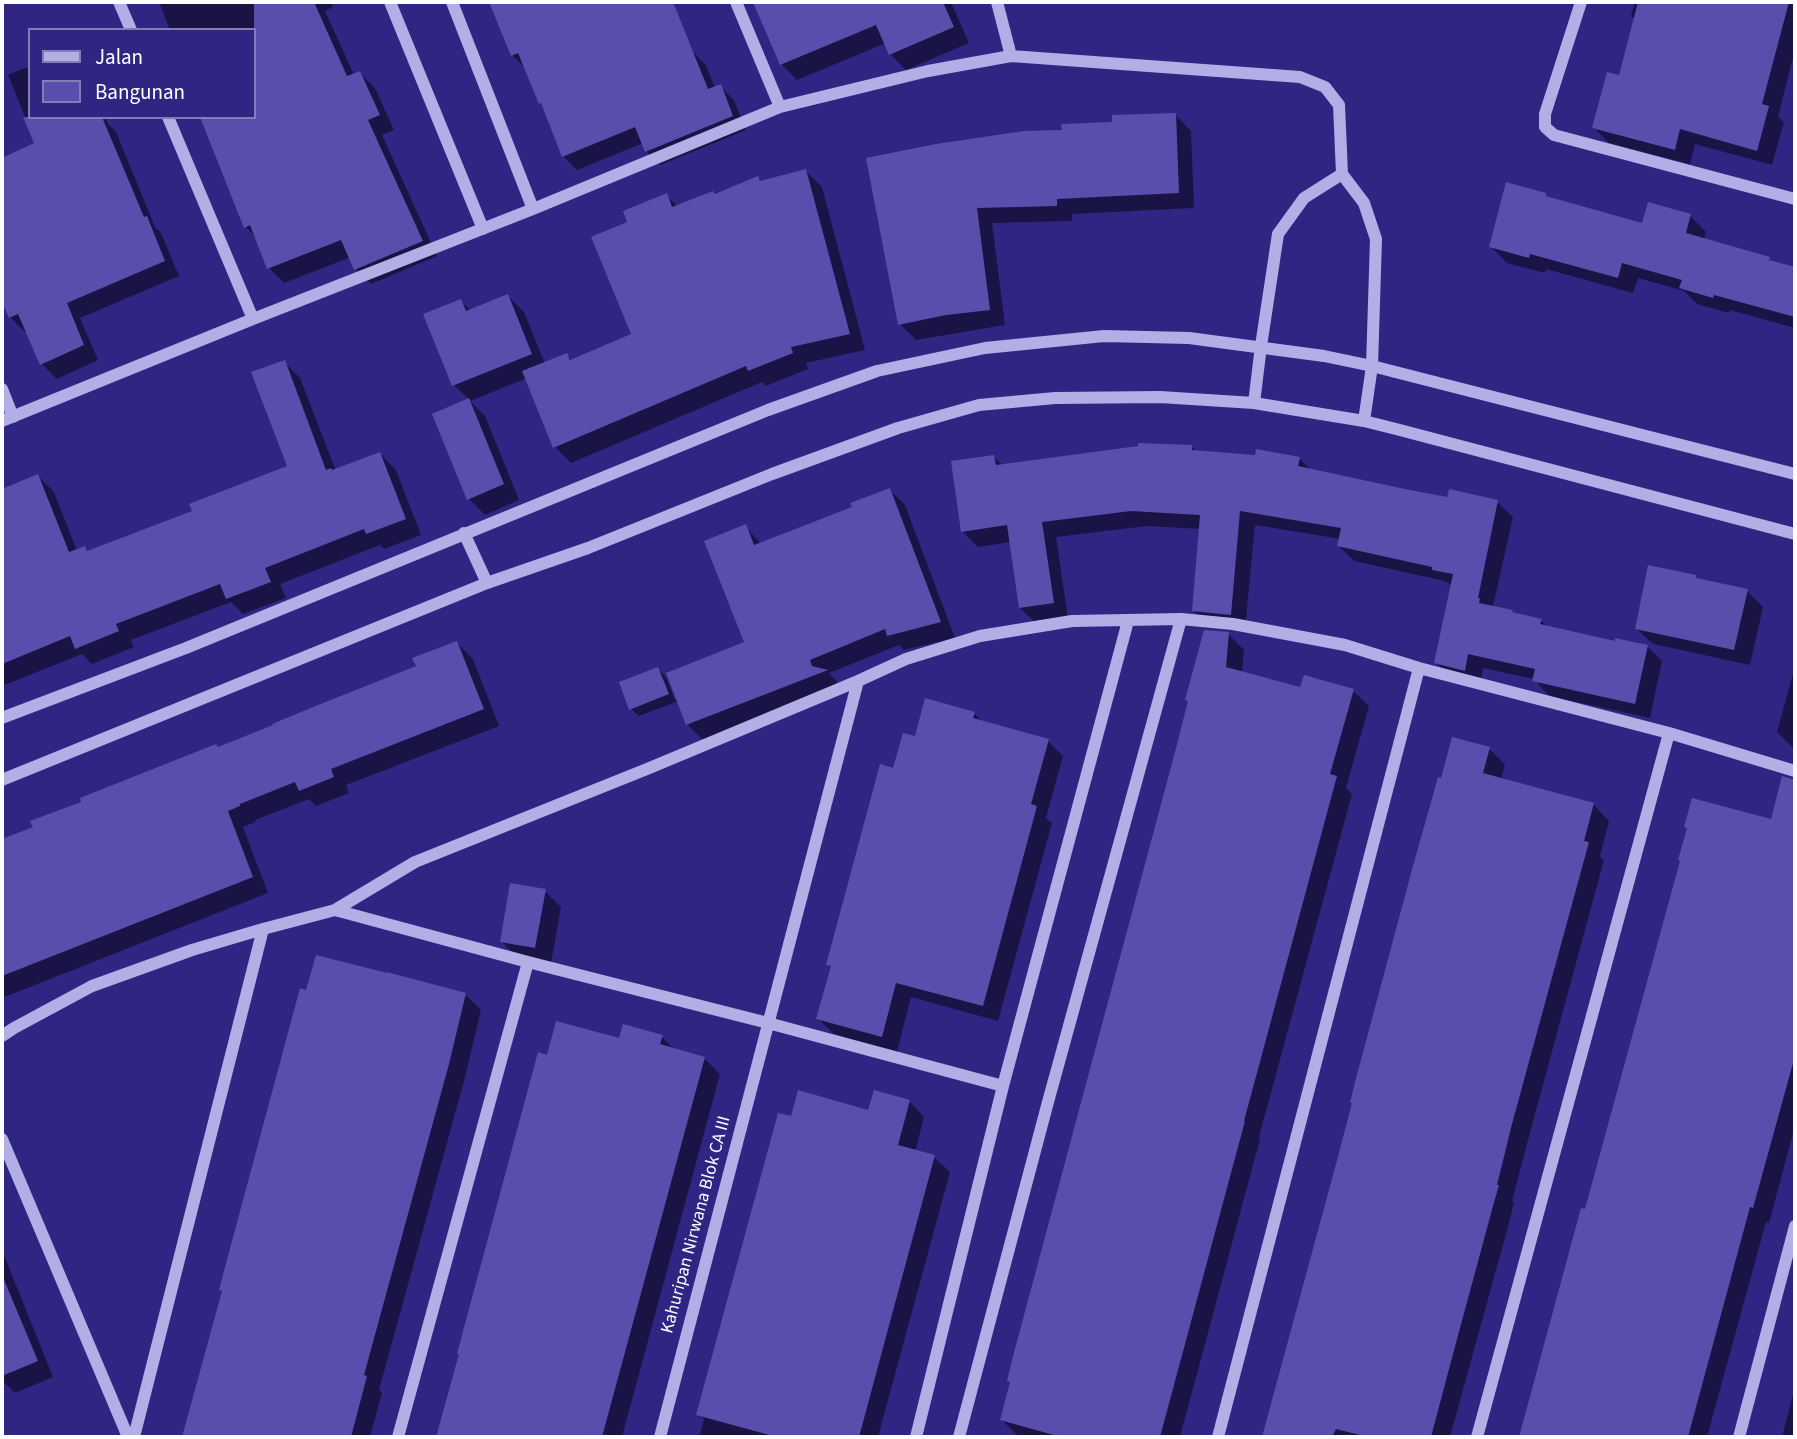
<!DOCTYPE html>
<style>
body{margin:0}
#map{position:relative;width:1797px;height:1439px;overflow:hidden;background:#312583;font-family:"Source Sans 3",sans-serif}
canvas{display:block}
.frame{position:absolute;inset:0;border:4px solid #fff;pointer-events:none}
.legend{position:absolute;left:28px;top:28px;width:228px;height:91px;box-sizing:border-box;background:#312583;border:2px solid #837cb5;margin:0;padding:9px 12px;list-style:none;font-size:21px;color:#fff}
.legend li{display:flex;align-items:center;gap:14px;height:35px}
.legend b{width:35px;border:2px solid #837cb5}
</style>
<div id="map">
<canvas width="1797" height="1439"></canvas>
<div class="frame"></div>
<ul class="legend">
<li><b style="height:9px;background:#b4aee7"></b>Jalan</li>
<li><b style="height:19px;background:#594eab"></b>Bangunan</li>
</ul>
</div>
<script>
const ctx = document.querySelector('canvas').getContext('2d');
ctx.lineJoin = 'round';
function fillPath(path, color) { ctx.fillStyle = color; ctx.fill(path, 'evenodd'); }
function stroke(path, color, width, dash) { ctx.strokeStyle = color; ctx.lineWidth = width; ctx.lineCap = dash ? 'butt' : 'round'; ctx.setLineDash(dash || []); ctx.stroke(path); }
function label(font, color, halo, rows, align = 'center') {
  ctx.font = font + ' "Source Sans 3",sans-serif'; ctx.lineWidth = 6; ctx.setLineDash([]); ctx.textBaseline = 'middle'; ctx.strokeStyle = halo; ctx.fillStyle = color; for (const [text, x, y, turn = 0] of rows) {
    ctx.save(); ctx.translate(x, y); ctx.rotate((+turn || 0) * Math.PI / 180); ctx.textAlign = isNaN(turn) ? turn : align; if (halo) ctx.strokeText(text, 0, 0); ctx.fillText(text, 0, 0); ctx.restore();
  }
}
fillPath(new Path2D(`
 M159 2H331L333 7 325 11 354 75 360 73 375 88 394 130 382 135 437 256 371 284 356 269 351 257 284 283 269 268 257 238 246 227 254 117V30H170Z
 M491 2H672L691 50 706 65 715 88 720 86 734 100 746 130 660 165 646 151 643 143 577 170 563 156 544 106 540 103 526 69 512 55Z
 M755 2H951L969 43 906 70 890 54 886 43 797 80 781 64Z
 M1635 2H1795V50L1778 117 1784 122 1772 165 1695 144 1690 164 1609 143 1594 128 1620 78 1635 19 1631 16Z
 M30 66V117H105L108 124 116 132 155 227 161 233 179 276 80 318 98 360 57 379 42 364 28 331 25 332 10 317 2 297V159L36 144 8 75Z
 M1175 114 1191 131 1194 208 1072 214V221L992 223 1005 325 916 340 900 324 868 160Z
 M806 171 822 187 865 350 806 363 808 369 766 386 762 382 571 463 555 447 527 378 470 401 485 416 519 500 485 515 469 499V400L454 385 425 315 461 301 471 311 508 296 524 312 545 364 567 355 572 360 633 335 630 223 666 195 678 207 716 196 758 178 762 182Z
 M1545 195 1549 198 1644 225 1690 216 1706 232 1704 240 1769 259 1773 263 1795 269V328L1730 310 1729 313 1697 304 1684 291 1638 278 1633 293 1546 269 1545 273 1507 263 1491 247Z
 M284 362 300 378 336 471 380 454 396 470 421 535 384 549 380 545 280 584 286 598 243 614 231 602 131 640 134 647 92 664 82 654 2 686V490L38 476 54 492 77 551 84 548 89 552 194 512 290 467Z
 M1192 447 1197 452 1299 458 1311 470 1448 499 1497 502 1513 517 1493 607 1541 620 1548 628 1616 643 1647 646 1662 661 1650 718 1549 696 1534 679 1483 668 1480 685 1451 677 1436 662 1452 585 1445 581 1354 561 1339 546 1341 539 1255 525 1245 629 1209 626 1194 611 1201 529 1147 526 1056 537 1068 618 1036 623 1020 608 1011 542 978 547 963 532 994 457 1003 466Z
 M890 490 905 505 955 638 904 650 899 645 829 673 841 686 703 740 687 724 679 701 639 716 631 709 658 669 666 677 675 700 746 643 745 526 761 544 854 508Z
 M1695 577 1699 581 1747 591 1763 607 1750 665 1653 644 1636 628Z
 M1228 634 1244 650 1242 673 1302 689 1353 691 1369 706 1346 788 1352 794 1259 1137 1260 1139 1180 1437H1023L1018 1436 1002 1420 1012 1384 1009 1381Z
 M457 643 473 659 499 726 346 785 349 793 316 806 309 799 255 820V822L243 827 268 893 2 998V841L35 828 219 749 418 667Z
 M1795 666V748L1792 747 1777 732Z
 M974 713 983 723 1048 741 1063 756 1046 818 1052 823 998 1021 911 997 897 1052 834 1034 818 1019 832 968 828 964 895 770 916 738Z
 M1489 749 1505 764 1501 780 1594 805 1609 821 1600 856 1604 860 1528 1140 1512 1201 1514 1203 1509 1223 1450 1437H1264L1338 1165Z
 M1776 807 1795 812V1126L1769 1223 1766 1222 1707 1437H1521L1582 1210 1586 1211 1772 822Z
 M545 891 561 907 551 963 517 957 501 941Z
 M308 992 465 994 481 1010 464 1081 379 1390 382 1393 370 1437H184Z
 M662 1037 675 1050 704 1058 720 1074 622 1437H438L460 1355 548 1057 620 1040Z
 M909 1101 924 1117 915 1152 934 1157 950 1172 878 1437H699L704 1419 698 1414 792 1118 870 1112Z
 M2 1250 53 1377 15 1393 2 1380Z
 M1795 1387V1437H1782Z`), '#0007');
fillPath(new Path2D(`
 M254 2H314L347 76 360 71 380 115 368 120 423 241 354 270 341 240 267 269 250 225 244 228 200 117H254Z
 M489 2H673L708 89 721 84 733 116 645 152 635 127 562 157 541 103 539 104 518 53 511 56Z
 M753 2H943L954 27 889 55 876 25 780 65Z
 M1638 2H1789L1762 104 1769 106 1757 151 1680 129 1675 150 1592 128 1607 72 1619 75Z
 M1176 113 1179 193 1057 199V206L977 208 990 310 946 315 898 325 866 158 936 144 1024 131 1062 130 1061 124 1112 122V115Z
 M23 117H102L144 217 147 216 165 261 67 303 84 345 40 365 18 314 9 318 2 302V158L34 143Z
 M806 169 850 334 791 347 793 353 748 371 746 366 553 448 522 371 567 353 570 360 631 334 591 237 627 222 623 211 667 193 672 207 713 191 715 194 758 176 760 181Z
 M1506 182 1546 193V196L1642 223 1648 202 1691 214 1686 233 1770 257 1769 260 1795 267V317L1714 295 1713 298 1679 288 1682 280 1622 263 1618 278 1530 254 1529 258 1489 247Z
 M508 294 532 354 452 386 423 314 461 299 466 311Z
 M285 360 326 470 331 468 332 470 380 452 406 519 366 534 364 529 265 568 271 582 226 599 220 584 116 624 119 631 75 649 70 636 2 664V489L38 474 69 552 85 546 87 551 192 511 189 504 287 466 251 372Z
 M469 398 504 484 467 500 432 414Z
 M1138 443 1192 445V450L1255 455 1256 449 1300 457 1298 466 1405 489 1447 497 1449 489 1498 500 1478 598H1480L1479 603 1513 610 1512 612 1542 619 1540 624 1615 641V638L1648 645 1635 704 1532 681 1535 669 1468 654 1465 671 1434 663 1453 574 1432 570V567L1337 546 1341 528 1240 511 1231 615 1192 611 1200 515 1131 511 1042 522 1054 603 1019 608 1007 525 961 532 951 461 994 455 996 465 1138 446Z
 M890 488 941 622 887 636 885 629 810 660 812 666 828 670 686 725 666 673 744 642 704 541 746 524 754 545 852 507 850 503Z
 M1648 565 1696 575V578L1748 589 1734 650 1635 629Z
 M1204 630 1229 632 1226 667 1300 687 1304 675 1354 689 1330 774 1337 776 1244 1121H1245L1160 1437H1061L1000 1420 1010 1382 1007 1381 1012 1360 1175 752 1188 701 1185 700Z
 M457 641 484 709 331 769 334 777 299 791 295 782 240 804V806L228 811 253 877 2 976V839L33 827 30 821 81 802 80 798 216 744 218 747 273 725 272 724 318 705 416 666 412 658Z
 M658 667 669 694 629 710 619 682Z
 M925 698 975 712 973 718 1049 739 1031 804 1037 806 983 1006 896 983 882 1037 816 1019 831 966 826 965 880 764 893 768 903 733 915 736Z
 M1452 737 1490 747 1483 773 1594 803 1584 841 1589 842 1512 1124 1497 1185H1499L1493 1206 1453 1354 1431 1437H1368L1336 1429 1332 1437H1262L1336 1164 1352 1103H1350L1355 1082 1413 866 1438 777 1441 778Z
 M1782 776 1795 780V1056L1753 1208 1750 1207 1688 1437H1519L1581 1208 1585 1209 1624 1066 1680 861 1678 860 1687 828 1684 827 1692 798 1771 819Z
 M510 883 546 889 535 948 500 942Z
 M316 955 387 973V972L466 993 449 1064 364 1375 367 1376 351 1437H182L222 1291 219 1290 228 1256 300 988 306 990Z
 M556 1021 619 1038 623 1024 663 1035 660 1044 705 1057 602 1437H436L459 1354H457L466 1320 538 1052 547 1055Z
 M798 1090 868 1110 874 1090 910 1100 898 1145 935 1155 859 1437H777L696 1415 778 1113 791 1116Z
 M2 1275 38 1361 2 1376Z`), '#594eab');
stroke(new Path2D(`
 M119 2 131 30
 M390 2 483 229
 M452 2 533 209
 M736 2 780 107
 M997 2 1011 56
 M1581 2 1545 114V127L1554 135 1795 199
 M168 117 253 319
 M2 389 13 417
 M1254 403 1261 346 1278 234 1304 198 1342 174 1364 203 1376 239 1372 366 1364 421
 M2 421 253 319 533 209 780 107 928 71 1011 56 1300 77 1325 87 1339 105 1342 174
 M464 533 487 583
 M2 718 186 648 768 410 877 371 985 348 1104 336 1189 338 1324 356 1372 366 1795 474
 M2 780 487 583 588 548 772 474 898 428 979 405 1055 398 1160 397 1254 403 1364 421 1396 429 1795 534
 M335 910 528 962 768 1023 1003 1086
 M2 1036 14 1028 92 986 192 950 263 929 335 910 415 862 647 769 858 681 906 659 980 636 1072 621 1181 619 1233 624 1345 645 1419 668 1669 733 1795 771
 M2 1139 128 1437
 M134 1437 263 929
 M398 1437 528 962
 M660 1437 858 681
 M916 1437 1003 1086 1128 621
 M959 1437 1048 1102 1181 619
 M1218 1437 1419 668
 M1477 1437 1669 733
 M1739 1437 1795 1226`), '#b4aee7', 12);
label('18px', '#fff', '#312583', [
 ["Kahuripan Nirwana Blok CA III",697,1225,-75]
]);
</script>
